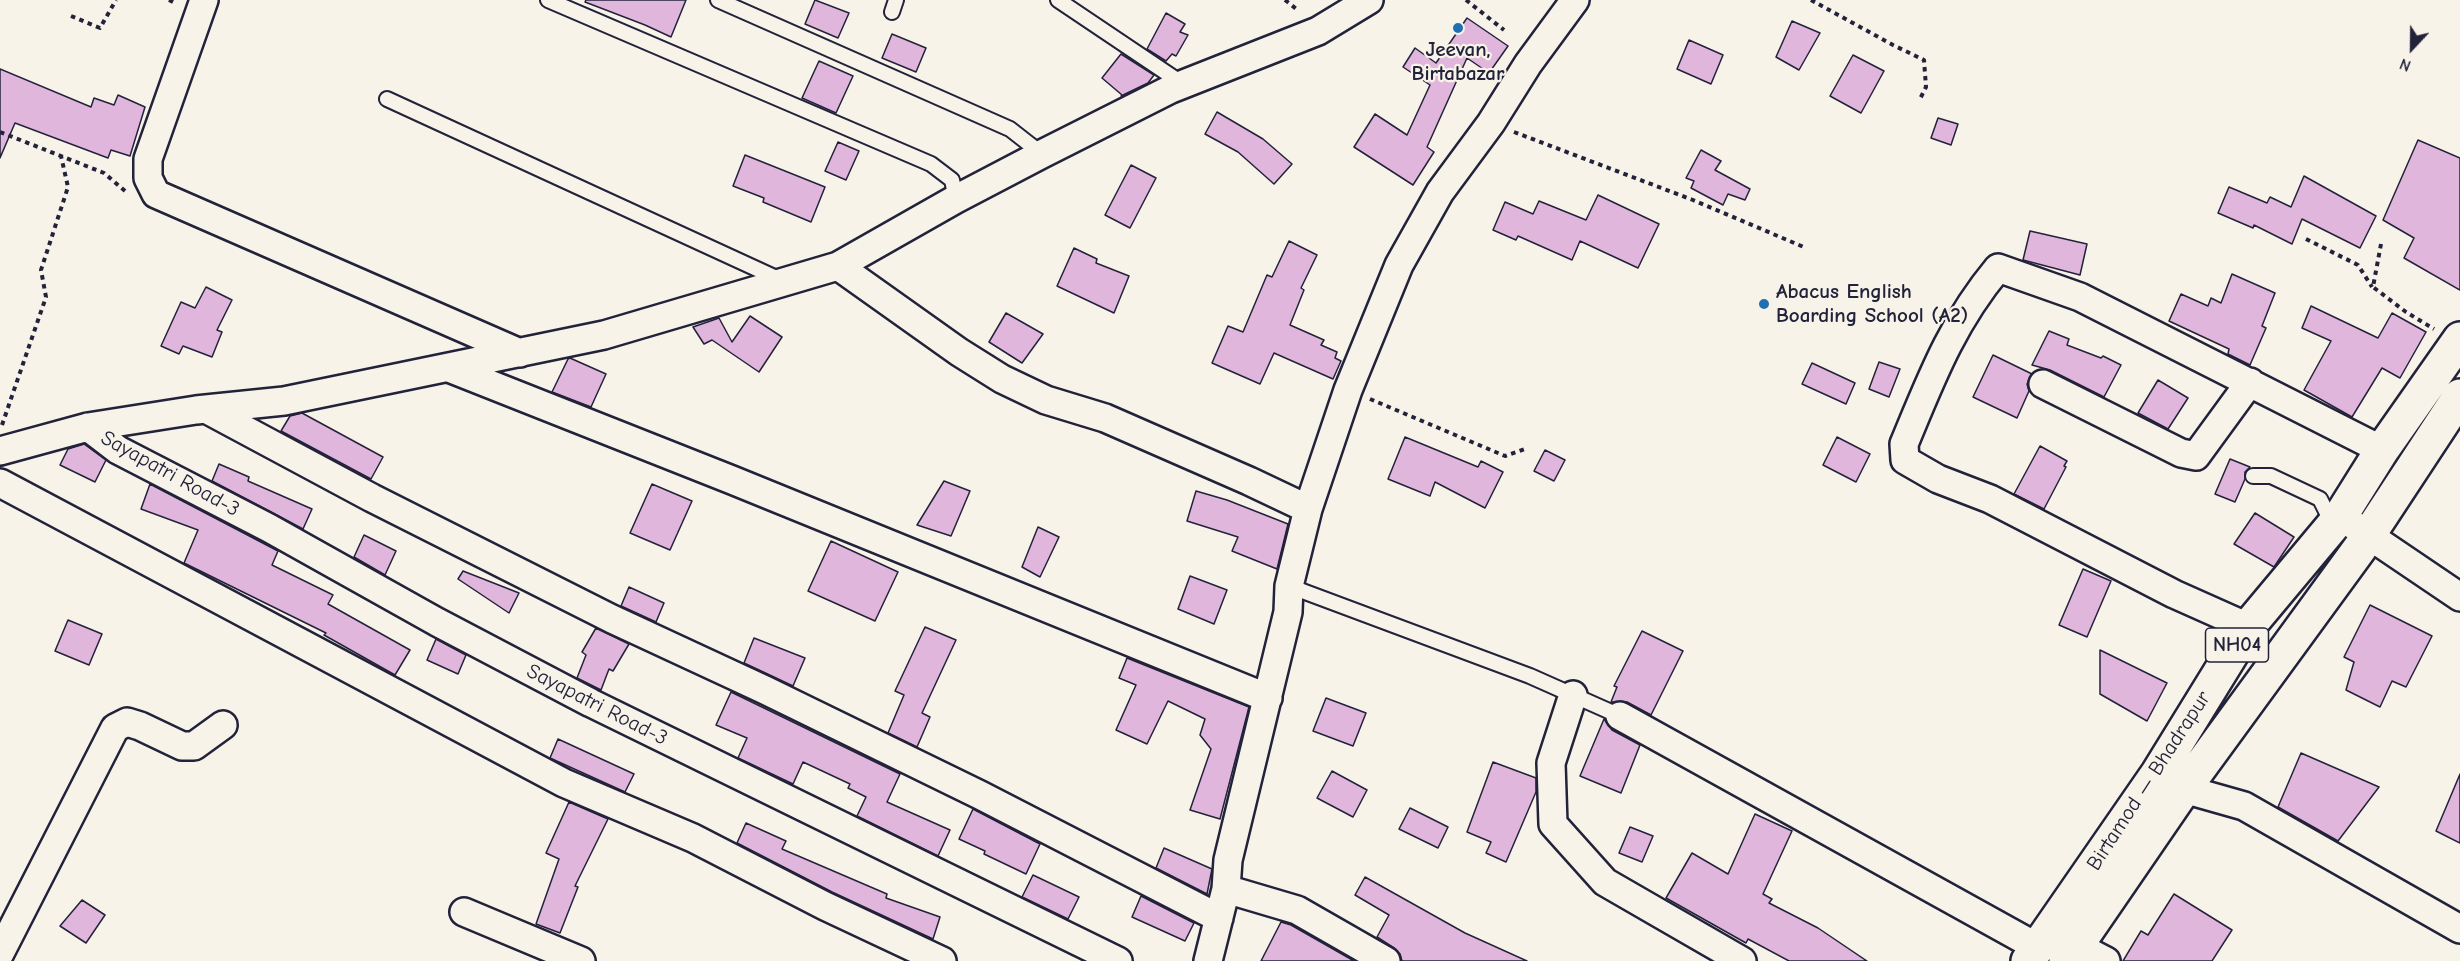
<!DOCTYPE html>
<meta charset="utf-8">
<style>
body{margin:0}
#map{position:relative;width:2460px;height:961px;overflow:hidden;background:#f7f3e8;font-family:"Comic Neue",sans-serif}
canvas{display:block}
.north{position:absolute;left:2382px;top:18px;width:60px;height:60px;-webkit-text-stroke:4px #f7f3e8;paint-order:stroke;rotate:202deg;font-size:16px;font-weight:700;line-height:24px;text-align:center;color:#22223b}
.north::after{content:'';display:block;margin:auto;width:21px;height:27px;background:#22223b;clip-path:polygon(50% 0,100% 100%,50% 72%,0 100%)}
</style>
<div id="map">
<canvas width="2460" height="961"></canvas>
<div class="north">N</div>
</div>
<script>
const ctx = document.querySelector('canvas').getContext('2d');
ctx.lineJoin = 'round';
function fillPath(path, color) { ctx.fillStyle = color; ctx.fill(path, 'evenodd'); }
function stroke(path, color, width, dash) { ctx.strokeStyle = color; ctx.lineWidth = width; ctx.lineCap = dash ? 'butt' : 'round'; ctx.setLineDash(dash || []); ctx.stroke(path); }
function label(font, color, halo, rows, align = 'center') {
  ctx.font = font + ' "Comic Neue",sans-serif'; ctx.lineWidth = 4.5; ctx.setLineDash([]); ctx.textBaseline = 'middle'; ctx.strokeStyle = halo; ctx.fillStyle = color; for (const [text, x, y, turn = 0] of rows) {
    ctx.save(); ctx.translate(x, y); ctx.rotate((+turn || 0) * Math.PI / 180); ctx.textAlign = isNaN(turn) ? turn : align; if (halo) ctx.strokeText(text, 0, 0); ctx.fillText(text, 0, 0); ctx.restore();
  }
}
const building = new Path2D(`
 M586 0H686L671 37 645 25 585 2Z
 M815 0 849 13 838 38 805 24Z
 M1166 13 1185 24 1180 32 1188 35 1176 56 1172 54 1166 61 1147 49Z
 M1467 18 1508 46 1489 73 1467 58 1427 147 1434 152 1413 185 1354 147 1375 114 1407 135 1430 85 1403 67 1415 48 1436 63Z
 M1792 21 1820 33 1799 70 1776 57Z
 M892 34 926 48 916 72 882 58Z
 M1689 40 1723 55 1711 84 1677 69Z
 M1121 54 1154 75 1148 83 1121 96 1122 95 1102 78Z
 M1853 55 1884 71 1861 113 1830 96Z
 M819 61 853 76 836 113 802 98Z
 M0 69 91 107 94 98 114 105 118 95 145 107 130 156 111 150 108 158 15 123 0 158Z
 M1217 112 1263 139 1292 164 1274 184 1238 152 1205 134Z
 M1938 118 1958 124 1951 145 1931 138Z
 M2418 140 2460 158V290L2404 258 2414 238 2383 220Z
 M838 142 859 151 846 180 825 171Z
 M1701 150 1721 161 1715 170 1750 189 1745 200 1728 194 1723 205 1691 188 1694 181 1686 178Z
 M745 155 825 187 811 222 763 202 764 198 733 186Z
 M1131 165 1156 178 1130 228 1105 215Z
 M2304 176 2376 216 2360 248 2302 219 2292 244 2254 225 2253 228 2218 213 2229 187 2267 203 2270 197 2291 207Z
 M1598 195 1659 224 1638 268 1580 241 1572 260 1518 236 1516 240 1493 230 1505 202 1533 214 1539 201 1586 220Z
 M2030 231 2087 244 2080 275 2023 260Z
 M1289 241 1317 255 1301 288 1304 290 1290 325 1324 340 1321 345 1337 352 1335 358 1341 361 1333 379 1274 353 1260 384 1212 363 1228 326 1243 332 1267 275 1272 277Z
 M1074 248 1097 259 1096 263 1129 276 1114 313 1057 286Z
 M2232 274 2275 293 2262 326 2266 328 2250 365 2228 354 2229 349 2169 321 2181 294 2208 306 2211 298 2221 303Z
 M206 287 232 300 217 330 222 332 212 357 183 346 179 354 161 346 181 302 195 308Z
 M2311 306 2378 338 2392 313 2426 332 2400 378 2382 368 2352 417 2304 390 2331 341 2302 328Z
 M1006 313 1043 334 1022 363 989 342Z
 M750 316 782 337 759 372 712 340 704 344 693 327 719 318 732 342Z
 M2049 331 2069 339 2067 345 2101 358 2103 356 2121 365 2104 397 2050 370 2032 365Z
 M1993 355 2032 374 2027 384 2029 391 2017 418 1973 397Z
 M570 358 606 374 591 407 552 392 568 359Z
 M1879 362 1900 369 1889 397 1869 389Z
 M1812 363 1855 383 1846 404 1802 384Z
 M2158 380 2188 398 2168 429 2138 413Z
 M302 413 383 457 371 479 281 431 290 416Z
 M1405 437 1478 467 1481 461 1503 472 1485 508 1435 482 1430 496 1388 479Z
 M1837 437 1870 454 1856 482 1823 465Z
 M84 444 106 460 95 482 60 465 68 449Z
 M2040 446 2067 461 2064 466 2066 467 2044 509 2014 494Z
 M1545 450 1565 460 1554 481 1534 471Z
 M2230 459 2250 467 2245 472V479L2235 502 2215 494Z
 M219 464 249 477 248 481 312 509 303 529 212 481Z
 M944 481 970 491 951 536 917 525Z
 M150 484 278 551 272 565 333 595 328 604 410 650 395 675 324 635 326 633 184 563 198 530 141 509Z
 M652 484 692 501 670 550 630 533Z
 M1196 491 1227 500 1288 524 1277 569 1232 551 1238 537 1187 521Z
 M2255 513 2294 537 2274 567 2234 544Z
 M1038 527 1059 537 1040 577 1022 567Z
 M364 535 396 551 385 575 354 557Z
 M831 541 898 572 875 621 808 591Z
 M2083 569 2111 581 2087 637 2059 625Z
 M463 571 519 593 509 613 458 579Z
 M1190 576 1227 590 1214 624 1178 609Z
 M629 587 664 603 656 622 621 606Z
 M2370 605 2432 636 2406 687 2392 681 2380 707 2346 690 2354 662 2344 657Z
 M68 620 102 634 89 665 55 651Z
 M925 627 956 640 922 713 930 717 917 747 888 733 904 695 895 691Z
 M596 628 629 644 613 671 609 669 601 690 577 678 586 655 582 652Z
 M1642 631 1683 651 1651 715 1627 702H1611L1617 687 1614 686Z
 M754 638 805 658 793 686 744 663Z
 M436 639 466 655 458 674 427 660Z
 M2100 650 2167 683 2147 721 2100 694Z
 M1127 658 1249 707 1220 819 1190 810 1211 749 1200 735 1205 719 1168 701 1147 744 1116 730 1136 685 1119 678Z
 M731 692 900 774 887 802 950 830 938 856 857 816 866 797 848 788 850 784 803 762 793 784 738 758 747 738 716 725Z
 M1326 698 1366 713 1353 746 1313 731Z
 M1604 719 1612 730 1640 745 1621 793 1580 776Z
 M558 739 634 774 625 792 550 758Z
 M2301 753 2379 787 2338 841 2278 807Z
 M1493 762 1536 778V792L1506 862 1486 853 1491 842 1467 832Z
 M1332 771 1367 790 1353 817 1317 798Z
 M2460 774V843L2436 831Z
 M569 802 608 819 575 886 578 887 560 933 536 924 559 859 546 853Z
 M1410 808 1448 827 1438 848 1399 829Z
 M973 809 1040 844 1026 874 984 854 985 851 959 839Z
 M1755 814 1792 831 1763 894 1772 899 1769 903 1818 928 1867 961H1789L1748 939 1746 943 1666 898 1692 853 1728 874Z
 M746 823 786 841 782 849 887 894 886 898 940 917 933 939 832 892 737 843Z
 M1630 827 1653 836 1642 862 1619 853Z
 M1164 848 1212 869 1207 894 1156 868Z
 M1033 875 1079 897 1068 919 1022 897Z
 M1365 877 1465 933 1527 961H1402L1400 954 1394 948 1377 937 1389 915 1355 895Z
 M2174 894 2232 930 2212 961H2123L2141 931 2148 935Z
 M1141 896 1194 923 1185 941 1132 917Z
 M82 900 105 915 86 943 60 926Z
 M1281 922 1291 925 1354 961H1261Z`);
fillPath(building, '#e1b6dc');
stroke(building, '#22223b', 1.5);
const lane = new Path2D(`
 M548 0 931 164 952 180 956 199
 M718 0 1010 129 1042 154
 M1058 0 1183 84
 M892 12 896 0
 M387 99 783 281
 M2253 476H2271L2320 499 2326 511 2340 517
 M1289 586 1530 676 1620 716`);
const street = new Path2D(`
 M204 0 148 159V178L156 194 520 353
 M838 266 959 352 1002 379 1046 400 1105 418 1249 481 1308 509
 M449 368 732 480 1268 698
 M2043 384 2181 453 2196 456 2250 382
 M206 409 372 498 612 619 765 690 980 795 1219 918
 M88 427 118 450 269 528 437 622 591 703 1118 961
 M0 451 88 427 196 410 284 401 604 335 838 266 956 199 1042 154 1171 89 1318 31 1369 0
 M0 483 564 783 693 838 825 906 942 961
 M2352 524 2460 597
 M2248 627 2174 594 1990 499 1938 479 1905 460 1904 444C1931 379 1952 323 1998 268L2080 297 2382 450
 M1573 695 1551 763 1553 824 1605 882 1742 961
 M1620 716 2037 947
 M2169 780 2184 789 2244 806 2460 929
 M1226 889 1228 860 1288 612 1289 586 1308 509 1348 390 1399 265 1440 192 1491 123 1528 64 1575 0
 M464 912 581 961
 M2077 946 2106 961
 M0 953 115 728 127 722 140 726 182 746H194L223 725
 M1208 961 1226 889 1297 910 1386 961`);
const primary = new Path2D(`
 M2028 961 2158 773 2248 627 2340 517 2382 450 2460 339
 M2066 961 2184 789 2360 548 2460 396`);
stroke(lane, '#22223b', 18);
stroke(street, '#22223b', 32);
stroke(primary, '#22223b', 38);
stroke(new Path2D(`
 M169 0 177 4
 M1285 0 1299 11
 M1466 0 1504 30
 M1811 0 1893 45 1924 60 1926 87 1919 101
 M71 16 100 28 116 0
 M0 132 104 173 125 191
 M1514 132 1693 200 1806 248
 M2306 239 2358 265 2372 287
 M2381 244 2373 287 2406 312 2434 329
 M1370 399 1505 456 1525 449
 M2 425 46 297 41 270 68 187 61 156`), '#22223b', 4, [4.5, 4.5]);
stroke(lane, '#f7f3e8', 14);
stroke(street, '#f7f3e8', 27);
stroke(primary, '#f7f3e8', 33);
for (const [x, y, r, color] of [
 [1458,28,6,"#1f6fb2"],
 [1764,304,6,"#1f6fb2"]
]) { const dot = new Path2D(); dot.arc(x, y, r, 0, 2 * Math.PI); ctx.fillStyle = color; ctx.fill(dot); stroke(dot, '#f7f3e8', 2); }
for (const [x, y, w] of [
 [2237,645,63]
]) { const box = new Path2D(); box.roundRect(x - w / 2, y - 17, w, 34, 4.5); ctx.fillStyle = '#f7f3e8'; ctx.fill(box); stroke(box, '#22223b', 1.5); }
label('bold 20px', '#22223b', null, [
 ["NH04",2237,645]
]);
label('bold 21px', '#22223b', '#f7f3e8', [
 ["Jeevan,",1458,50],
 ["Birtabazar",1458,74],
 ["Abacus English",1776,292,"left"],
 ["Boarding School (A2)",1776,316,"left"]
]);
label('21px', '#22223b', '#f7f3e8', [
 ["Sayapatri Road-3",170,474,29],
 ["Sayapatri Road-3",597,705,27],
 ["Birtamod — Bhadrapur",2149,781,-57]
]);
</script>
